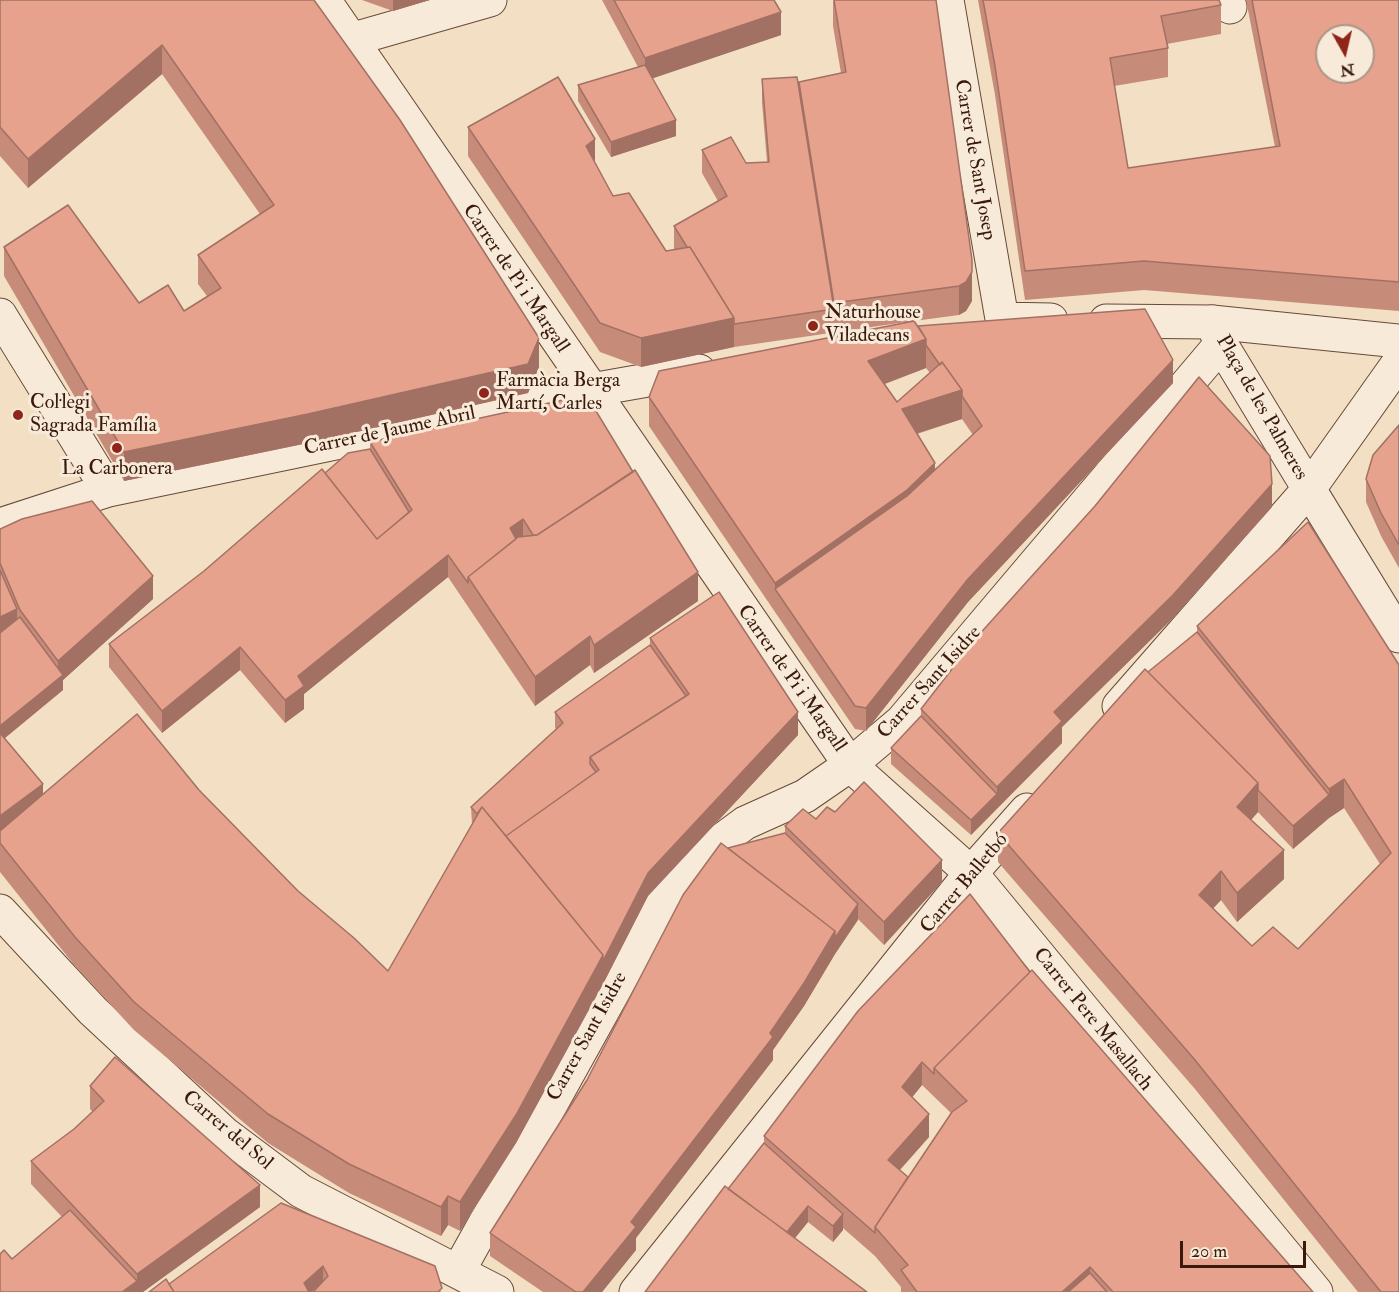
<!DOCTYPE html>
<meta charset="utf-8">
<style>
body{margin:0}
#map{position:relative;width:1399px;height:1292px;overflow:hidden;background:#f2dfc4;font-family:"IM FELL Double Pica",serif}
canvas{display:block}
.north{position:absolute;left:1315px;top:24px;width:60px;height:60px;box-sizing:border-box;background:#f7ead9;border:2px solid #ab9687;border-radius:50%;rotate:172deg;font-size:16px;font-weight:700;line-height:24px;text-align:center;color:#39190b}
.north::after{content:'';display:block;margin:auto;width:21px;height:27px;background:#8f2418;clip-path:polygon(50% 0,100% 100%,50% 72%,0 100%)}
.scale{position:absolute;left:1180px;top:1241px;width:126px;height:27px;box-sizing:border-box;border:3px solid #39190b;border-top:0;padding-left:8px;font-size:18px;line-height:21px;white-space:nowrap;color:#39190b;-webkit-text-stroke:4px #f7ead9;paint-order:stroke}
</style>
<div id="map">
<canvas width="1399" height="1292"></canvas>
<div class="north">N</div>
<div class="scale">20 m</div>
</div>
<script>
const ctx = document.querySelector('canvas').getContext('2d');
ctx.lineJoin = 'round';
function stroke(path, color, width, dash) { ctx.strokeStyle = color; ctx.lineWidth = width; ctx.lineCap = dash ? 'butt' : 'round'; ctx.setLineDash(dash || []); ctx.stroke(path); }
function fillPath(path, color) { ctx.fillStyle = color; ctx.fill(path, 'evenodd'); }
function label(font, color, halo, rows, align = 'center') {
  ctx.font = font + ' "IM FELL Double Pica",serif'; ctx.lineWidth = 6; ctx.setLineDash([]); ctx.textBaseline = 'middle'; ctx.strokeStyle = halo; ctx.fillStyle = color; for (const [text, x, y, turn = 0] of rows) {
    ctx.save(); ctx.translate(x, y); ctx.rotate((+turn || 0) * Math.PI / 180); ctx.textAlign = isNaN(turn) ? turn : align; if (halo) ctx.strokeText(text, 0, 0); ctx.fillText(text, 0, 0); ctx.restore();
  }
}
const pedestrian = new Path2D(`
 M0 315 108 490
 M1212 322 1221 344 1309 489 1399 362
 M0 525 108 490 591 390 699 371
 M1119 706 1309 489 1399 636
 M636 1292 971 873 1027 810`);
const minor = new Path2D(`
 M324 0 850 765 971 873 1316 1292
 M947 0 1002 319 1051 320
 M1228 0 1230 7
 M350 40 490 0
 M1106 321 1212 322 1399 341
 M0 911 93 1011 225 1134 301 1191 497 1292
 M459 1270 663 902 722 840 745 823 805 796 850 765 902 721 1221 344`);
stroke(pedestrian, '#674a39', 35);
stroke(minor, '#674a39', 35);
stroke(pedestrian, '#f7ead9', 33);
stroke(minor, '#f7ead9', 33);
fillPath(new Path2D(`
 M0 0H314L539 367 528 393 308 443 124 481 4 276V247L139 303 184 311 207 296 198 284V255L260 214 162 74 28 188 0 156Z
 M362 0H429L393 11Z
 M602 0H774L781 35 652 78 676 136 611 157 578 101V85L638 67Z
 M833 0 972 289V301L966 311 959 315 914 321 918 326 1173 383 968 602 866 731 855 729 775 612 649 426V397L906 322 734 347 641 367 600 352 468 156V127L595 163 613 196 666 251 674 250V226L718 201 702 173V150L746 163 767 162 762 102V79L799 90V82L841 73 833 26ZM926 368 930 373 897 402 885 384ZM962 419 973 435 935 469 917 434Z
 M978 0H1219L1221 5V34L1167 44 1168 48V77L1114 86 1128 168 1275 147 1246 0H1399V311L1144 290 1025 300 995 95Z
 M1399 425V568L1381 536 1366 502V479Z
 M370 442 698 601 594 673 590 665 535 706 448 577 304 694V709L285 723 240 670 162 733 109 667V644L204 571 325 473 370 449Z
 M1272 507 1173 618 1062 727V743L971 835 891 764V748L921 716V709Z
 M0 529 153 599 63 680V690L5 738 43 794 199 790 298 891 388 971 472 824 471 807 556 729 555 728V712L650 645V638L798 735 648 896 603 984 516 1143 460 1231 448 1225 441 1236 349 1193 268 1143 134 1030 75 966 0 872V633L3 631 0 632Z
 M1197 626 1399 665V1292H1358L1195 1089 998 862V833L1148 672 1197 632ZM1344 808 1380 864 1298 949 1252 946 1213 908 1221 900 1237 922 1284 879 1251 820 1258 812 1293 849 1329 818Z
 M816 819 942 882 884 945 858 919 835 954 804 1006 773 1050V1060L636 1238V1250L602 1292H543L490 1256V1233L587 1080 728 848 785 833V826Z
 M1030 972 1313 1292H901V1287L875 1256 843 1228V1230L833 1242 808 1222 795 1238 764 1143V1136ZM922 1085 951 1113 908 1177 900 1170 929 1137 912 1097Z
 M90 1086 260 1207 143 1292 12 1259 62 1217 31 1184V1161L74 1129 93 1112 90 1109Z
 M281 1203 442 1292 323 1282 169 1284Z`), '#c78b7a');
fillPath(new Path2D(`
 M393 0H429L393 11Z
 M781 12V35L645 81V58Z
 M162 45V74L28 188V159Z
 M676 120V136L611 157V142Z
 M595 139V168L586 146Z
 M972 260V301L966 311 959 315V286Z
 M734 318V347L641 367V338Z
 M539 338V367L528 393 308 443 124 481V452Z
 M926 339V368L868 390V361Z
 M1173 360V383L968 602 866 731V708L968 579Z
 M962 390V419L902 438V409Z
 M935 463V492L775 589V583Z
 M1272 484V507L1173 618 1062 727V743L971 835V820L997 794V787L1054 712Z
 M523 519V542L518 545 510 528Z
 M448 555V577L304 694V709L285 723V700L298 676Z
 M698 572V601L594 673V645Z
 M153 576V599L63 680V690L0 742V726L58 679V661Z
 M17 609V625L0 632V617Z
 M590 636V665L535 706V677Z
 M240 647V670L162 733V711Z
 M798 712V735L648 896 603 984 516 1143 460 1231V1202L648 873Z
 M1344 779V808L1329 818V789Z
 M1258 783V812L1237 836V807Z
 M43 784V806L0 838V816Z
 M1329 795V818L1293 849V826Z
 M1284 850V879L1237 922V893Z
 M942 860V882L884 945V922Z
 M1221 871V900L1199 924V895Z
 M858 904V920L835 954 804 1006 773 1050V1060L636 1238V1250L602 1292H583L631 1222 770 1033 835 931Z
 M922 1062V1085L902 1110V1087Z
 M929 1114V1137L888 1183V1160Z
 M260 1185V1207L143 1292H122L137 1281V1274Z
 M448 1196V1225L441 1236V1207Z
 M808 1206V1222L782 1254V1238Z
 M843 1214V1230L833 1242V1226Z
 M323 1266V1282L312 1292H304V1283Z
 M1090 1267V1292H1062Z`), '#a27163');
const building = new Path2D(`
 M0 0H314L400 120 539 338 528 364 308 414 124 452 4 247 68 205 139 303 168 285 184 311 221 288 198 255 274 205 162 45 28 159 0 127Z
 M614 0H774L781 12 645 58Z
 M834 0H936L972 260V272L966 282 959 286 834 303 799 82 846 72Z
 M983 0H1219L1221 5 1161 16 1168 48 1110 58 1128 168 1280 146 1252 0H1399V282L1144 261 1025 271 995 66ZM1327 36H1363V72H1327Z
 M645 65 676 120 611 142 578 85Z
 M558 77 595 139 586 146 613 196 629 193 666 251 690 247 734 318 641 338 600 323 468 127Z
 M797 77 834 309 734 324V318L690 247H687L674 226 727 196 702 150 731 137 746 163 769 162 762 79Z
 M1145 309 1173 360 968 579 866 708 855 706 775 589 907 496 982 426 962 396V390L942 362 940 365 926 345V339L918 326Z
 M914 321 926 339 868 361 897 402 942 362 962 390 902 409 935 463 907 490 775 583 649 397 659 371Z
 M1199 377 1270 456 1272 484 1173 595 1054 712 1062 721 997 787 921 709 976 638 1095 506Z
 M563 400 596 411 633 472 537 535H533L523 519 510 528 516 539 468 577V583L448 555 298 676 304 686 285 700 240 647 162 711 109 644 204 571 322 469 377 539 412 510 370 442Z
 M1399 425V545L1381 513 1366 479 1373 455Z
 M370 449 409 512 377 539 325 473 348 453Z
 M635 470 698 572 594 645 590 636 535 677 468 577 518 537 537 535Z
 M92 501 153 576 58 661 20 610 0 563V529L22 519Z
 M1308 522 1399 665V1292H1381L1195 1060 998 833 1145 669 1258 783 1237 807 1284 850 1237 893 1221 871 1199 895 1252 946 1273 927 1298 949 1391 853 1344 779 1329 789 1197 626Z
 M0 570 17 609 0 617Z
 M719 592 798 712 648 873 603 961V955L506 836 599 770 590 757 689 694 650 638Z
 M20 617 63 675 0 726V633Z
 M1197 632 1329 795 1293 826 1258 790V783L1148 672Z
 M650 645 686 696 590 757V764L596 772 506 836 482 807 477 814 471 807 563 723 555 712Z
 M137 714 199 790 298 891 354 938 388 971 482 807 603 955 516 1115 460 1202 448 1196 441 1207 349 1164 268 1114 134 1002 75 937 0 843V831Z
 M921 716 997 794 971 820 891 748Z
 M0 733 43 784 0 816Z
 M864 782 942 860 884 922 785 826 803 809 816 819 827 807 835 812Z
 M785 833 858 904 835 938V931L728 848Z
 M721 843 835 931 804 983 770 1033 773 1037 631 1222 636 1227 583 1292H576L490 1233 587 1080 683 895Z
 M970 894 1030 972 934 1068V1074L922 1062 902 1087 929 1114 888 1160 908 1177 875 1227V1233L764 1136 858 1011Z
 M1032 970 1313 1292H1113L1090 1267 1062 1292H917L901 1270 908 1265 875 1227 952 1112 967 1101 934 1068Z
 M115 1057 260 1185 137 1274 31 1161 74 1129 104 1101 90 1086Z
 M764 1143 843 1214 833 1226 808 1206 787 1232 728 1189Z
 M725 1186 867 1292H645Z
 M281 1203 435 1266 442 1288 438 1292H313L328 1276 323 1266 304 1283 309 1292H174L169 1284Z
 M70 1210 137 1281 122 1292H0V1254L4 1250 12 1259Z
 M1090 1273 1107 1292H1068Z
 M166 1279 174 1292H149Z`);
fillPath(building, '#e7a28e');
stroke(building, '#a27163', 1.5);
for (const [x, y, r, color] of [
 [813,326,6,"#8f2418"],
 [484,393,6,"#8f2418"],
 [18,415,6,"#8f2418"],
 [117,448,6,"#8f2418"]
]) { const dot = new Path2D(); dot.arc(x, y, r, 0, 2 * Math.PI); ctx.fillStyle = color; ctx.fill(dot); stroke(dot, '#f7ead9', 2); }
label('20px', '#39190b', '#f7ead9', [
 ["Carrer de Sant Josep",974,160,80],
 ["Carrer de Pi i Margall",515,279,56],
 ["Plaça de les Palmeres",1261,408,60],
 ["Carrer de Jaume Abril",390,432,-12],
 ["Carrer de Pi i Margall",791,679,55],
 ["Carrer Sant Isidre",930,683,-48],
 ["Carrer Balletbó",965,884,-50],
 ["Carrer Pere Masallach",1092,1020,51],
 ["Carrer Sant Isidre",588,1037,-61],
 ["Carrer del Sol",227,1131,40]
]);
label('20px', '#39190b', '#f7ead9', [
 ["Naturhouse",825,314],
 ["Viladecans",825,337],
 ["Farmàcia Berga",496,382],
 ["Martí, Carles",496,405],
 ["Col·legi",30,404],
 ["Sagrada Família",30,427],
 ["La Carbonera",117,470,"center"]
], 'left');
</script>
